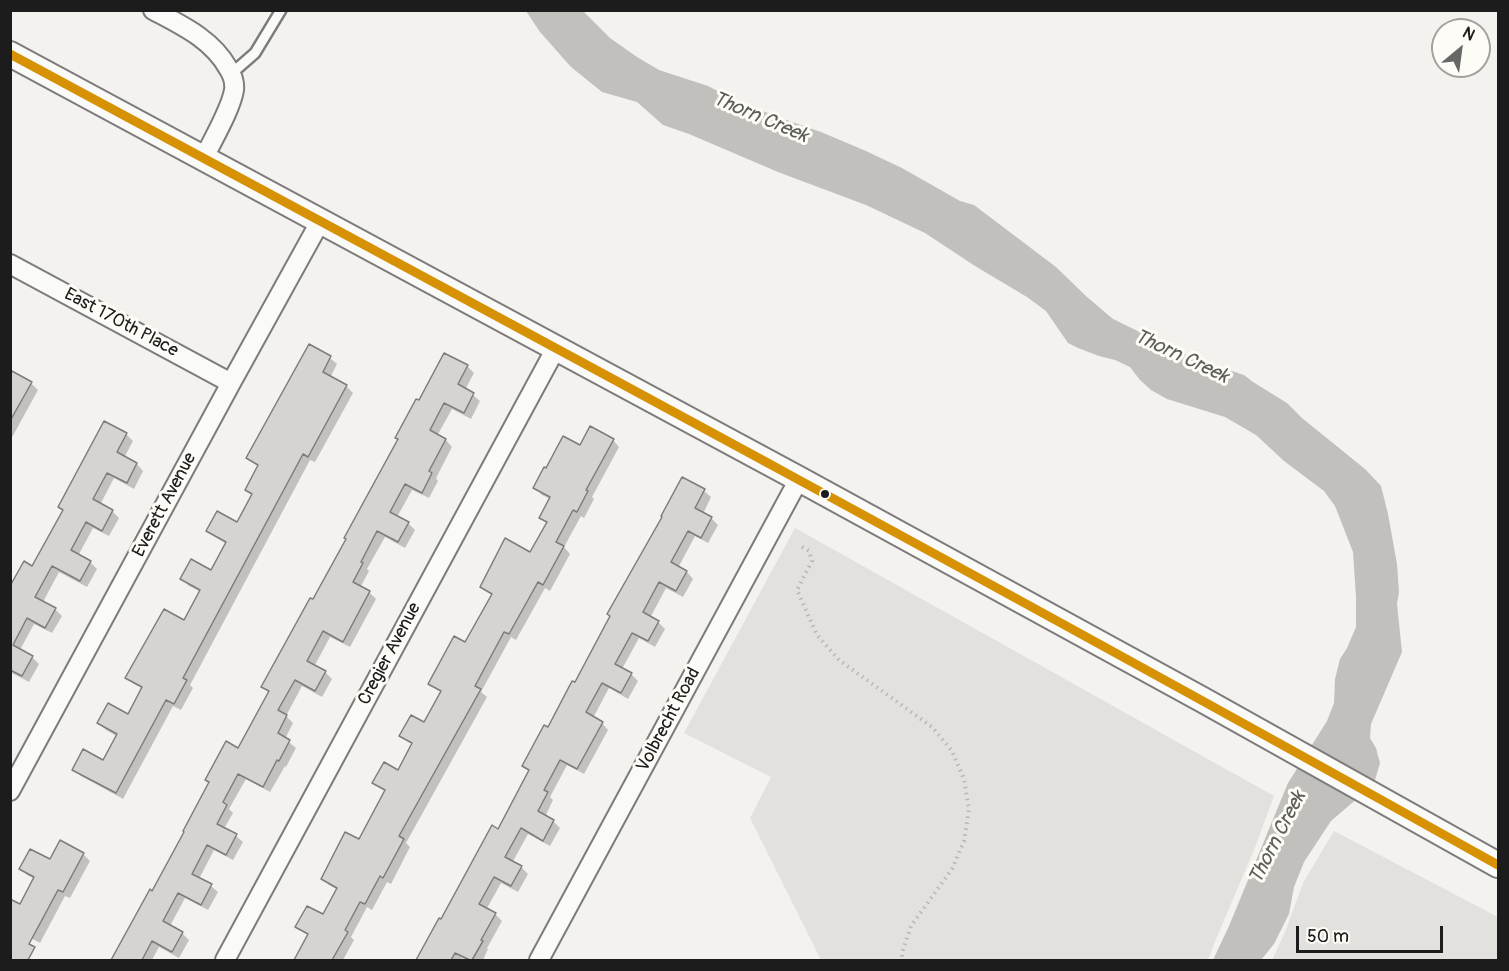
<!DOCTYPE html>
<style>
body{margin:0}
#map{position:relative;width:1509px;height:971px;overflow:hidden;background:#f3f2ef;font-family:Pangolin,sans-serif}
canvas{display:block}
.frame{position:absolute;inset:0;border:12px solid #1c1c1c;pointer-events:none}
.north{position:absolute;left:1431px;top:18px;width:60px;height:60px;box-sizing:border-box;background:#fdfcf7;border:2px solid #a3a29f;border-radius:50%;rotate:29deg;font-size:16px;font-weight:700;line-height:24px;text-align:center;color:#1c1c1c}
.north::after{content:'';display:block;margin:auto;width:21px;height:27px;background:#676766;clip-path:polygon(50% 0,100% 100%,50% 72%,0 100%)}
.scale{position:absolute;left:1296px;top:926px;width:147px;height:27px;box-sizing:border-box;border:3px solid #1c1c1c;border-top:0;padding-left:8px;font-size:18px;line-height:21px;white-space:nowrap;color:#1c1c1c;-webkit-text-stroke:4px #fdfcf7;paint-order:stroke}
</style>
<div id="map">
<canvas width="1509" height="971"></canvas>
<div class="frame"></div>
<div class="north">N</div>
<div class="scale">50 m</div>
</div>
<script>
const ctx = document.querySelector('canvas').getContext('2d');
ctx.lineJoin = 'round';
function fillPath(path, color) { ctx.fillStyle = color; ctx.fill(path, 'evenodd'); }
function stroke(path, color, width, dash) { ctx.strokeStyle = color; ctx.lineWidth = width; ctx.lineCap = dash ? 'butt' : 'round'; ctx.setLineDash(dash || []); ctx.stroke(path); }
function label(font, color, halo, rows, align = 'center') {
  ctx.font = font + ' Pangolin,sans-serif'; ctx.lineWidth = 6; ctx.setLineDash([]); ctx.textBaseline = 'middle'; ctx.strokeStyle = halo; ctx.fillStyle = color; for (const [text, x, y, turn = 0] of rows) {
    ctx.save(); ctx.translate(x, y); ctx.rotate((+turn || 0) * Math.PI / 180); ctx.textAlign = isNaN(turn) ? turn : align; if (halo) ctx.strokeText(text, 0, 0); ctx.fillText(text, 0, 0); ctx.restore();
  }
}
fillPath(new Path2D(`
 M795 528 1274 796 1256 845 1214 944 1208 960H821L750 818 771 777 684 733Z
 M1334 831 1498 917V960H1272L1285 932 1303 883Z`), '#e2e1dd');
fillPath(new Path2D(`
 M526 11H583L610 38 637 57 659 70 708 86 733 99 775 116 821 132 866 151 902 168 960 201 974 205 1056 267 1087 297 1113 319 1193 358 1244 375 1253 382 1287 403 1302 418 1365 469 1381 486 1388 514 1397 564 1399 592 1397 604 1402 652 1371 724 1370 738 1376 748 1380 763 1375 780 1359 797 1331 821 1304 862 1294 887 1289 914 1274 944 1261 960H1213L1229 926 1288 783 1327 721 1334 703 1335 679 1340 659 1347 648 1356 627V597L1353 552 1335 506 1324 491 1284 461 1256 435 1225 417 1167 399 1151 390 1140 380 1130 367 1115 360 1099 356 1078 348 1068 343 1046 311 1027 297 975 266 925 233 866 205 778 172 689 134 663 125 637 102 602 92 571 67 540 32Z`), '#c1c0bc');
fillPath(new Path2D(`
 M330 358 337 364 330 378 346 386 353 393 315 462 310 460 190 685 193 688 181 710 173 706 123 799 81 776 74 770 104 762 118 737 106 730 99 723 129 716 143 689 134 684 127 677 184 622 201 592 189 586 182 579 212 572 227 544 215 537 208 531 238 524 253 495 247 489 259 467 247 458Z
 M467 366 474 373 465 390 473 395 480 401 471 419 452 409 437 436 446 440 452 447 436 478 438 481 429 498 412 490 397 517 408 523 415 530 405 548 385 537 367 569 369 571 360 588 369 592 376 599 350 647 330 637 314 667 325 672 332 679 322 697 302 686 286 716 293 723 285 739 296 748 286 767 285 766 270 792 246 779 229 809 233 813 224 829 236 836 243 842 233 860 214 850 199 879 211 886 218 892 208 910 185 898 170 926 182 933 189 940 179 958 159 947 152 960H113L150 891 153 893 239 750 269 693 263 687 314 602 419 402Z
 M10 372 31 383 38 390 10 441Z
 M104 423 127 435 133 441 124 458 137 464 143 471 134 489 114 478 100 505 112 511 119 518 109 536 93 528 78 556 90 562 97 569 87 587 59 572 43 602 55 609 62 616 52 633 34 624 20 650 32 657 39 664 29 682 10 672V590L33 568 64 511Z
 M613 440 619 447 592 497 594 499 584 518 581 516 564 547 570 554 550 591 545 588 516 640 511 637 481 692 487 697 406 843 410 847 391 884 387 882 372 910 367 907 351 937 354 940 343 960H295L309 936 297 927 323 916 338 890 329 885 323 879 359 841 386 792 374 783 398 772 413 745 401 736 425 724 442 693 430 684 466 644 493 596 482 586 531 554 547 524 541 518 550 499 542 495 535 488 580 447Z
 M682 479 704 491 711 497 703 514 711 518 718 525 708 543 695 536 678 568 687 572 693 579 683 597 666 588 650 618 658 622 665 629 655 647 639 638 622 669 631 674 638 681 628 699 609 688 593 718 602 723 608 730 584 774 567 765 550 797 553 800 545 817 553 821 560 828 550 846 528 834 512 863 521 867 528 874 518 892 501 883 486 910 495 914 502 921 487 948 488 949 483 960H466L462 958 461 960H420L419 959 442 921 498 831 530 772 524 766 548 729 575 684Z
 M83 854 90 861 70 898 65 896 40 943 10 927 35 879 27 875 21 869Z`), '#0003');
const building = new Path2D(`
 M309 344 331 356 323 372 347 385 308 457 303 454 183 678 187 680 174 704 166 700 116 793 72 770 83 749 103 760 117 734 97 723 108 703 128 714 142 687 125 678 164 609 184 620 200 590 180 579 191 559 211 570 226 542 206 531 217 511 237 522 252 494 245 490 258 465 246 458Z
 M444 353 468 365 458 384 474 393 464 413 444 403 430 430 446 439 429 471 432 473 422 493 405 484 390 512 409 522 398 542 377 531 361 562 363 563 353 582 370 591 343 642 323 631 307 661 326 671 315 691 295 680 278 710 287 715 278 733 290 740 279 761 277 760 263 787 238 774 223 802 227 805 217 824 237 834 226 855 207 845 192 874 212 884 201 905 178 893 163 921 183 932 172 952 152 941 142 960H111L150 889 152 891 184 832 183 831 209 782 205 780 226 741 238 748 269 691 261 687 310 598 313 599 346 539 344 538 398 439 395 438 416 399 419 400Z
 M10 370 32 382 10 421Z
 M104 421 127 433 117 452 137 463 127 483 107 473 93 499 113 510 102 531 86 522 71 550 91 561 80 581 52 566 35 597 56 608 45 628 27 618 13 645 33 656 22 676 10 670V586L24 561 32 566 63 510 58 507Z
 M590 426 614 439 586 490 588 491 577 512 573 510 556 542 564 546 543 585 538 582 509 634 504 632 475 686 481 689 399 836 404 839 383 878 380 876 365 904 360 902 345 930 348 932 332 960H294L308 934 295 927 307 906 323 914 337 888 321 879 345 832 359 839 385 790 372 783 384 762 398 770 412 743 399 736 411 715 424 722 441 691 428 684 454 636 465 642 492 594 480 587 505 538 530 552 547 522 539 518 550 497 533 488 544 467 546 468 563 436 580 445Z
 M682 477 705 489 695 508 712 517 701 538 688 531 671 562 687 571 676 591 659 582 643 612 659 621 648 641 632 633 615 664 632 673 621 693 602 683 586 712 603 722 577 769 560 760 544 790 548 792 538 811 554 820 543 841 521 828 505 857 522 866 511 886 494 877 479 904 496 913 481 940 483 941 472 960H470L455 953 451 960H416L439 918 441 919 492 825 498 829 529 770 522 766 544 725 548 727 572 681 575 682 610 616 607 614 662 517 661 516Z
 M60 840 84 853 63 892 58 890 29 944 35 947 28 960H10V899L20 904 34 877 19 869 30 849 50 859Z`);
fillPath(building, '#d5d4d2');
stroke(building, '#7d7c7b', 1.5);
const lane = new Path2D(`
 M231 74 255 53 281 10`);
const street = new Path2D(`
 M153 10C181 25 212 39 228 68 232 74 235 83 234 90 231 109 213 139 204 158
 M10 264 231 383
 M10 791 231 383 321 220
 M225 960 556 348
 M539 960 799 479`);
const secondary = new Path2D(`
 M10 54 799 479 1203 700 1498 865`);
stroke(lane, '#7d7c7b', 14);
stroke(street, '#7d7c7b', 22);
stroke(secondary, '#7d7c7b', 28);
stroke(new Path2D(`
 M802 547 809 551 812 561 797 590 817 635 839 660 932 727 952 751 964 779 969 810 964 841 952 869 911 926 902 953V960`), '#b8b7b6', 4, [1.5, 4.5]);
stroke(lane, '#fafaf8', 9);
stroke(street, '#fafaf8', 18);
stroke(secondary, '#fafaf8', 24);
stroke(new Path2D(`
 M10 54C508 322 1005 589 1498 865`), '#d69104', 9);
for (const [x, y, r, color] of [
 [825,494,5,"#1c1c1c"]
]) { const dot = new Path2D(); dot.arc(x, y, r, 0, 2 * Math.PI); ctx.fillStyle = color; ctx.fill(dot); stroke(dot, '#fdfcf7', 2); }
label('18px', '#1c1c1c', '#fdfcf7', [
 ["East 170th Place",121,323,28],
 ["Everett Avenue",165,505,-62],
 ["Cregier Avenue",390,654,-62],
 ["Volbrecht Road",669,720,-62]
]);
label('italic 20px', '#5c5c5a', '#fdfcf7', [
 ["Thorn Creek",760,118,23],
 ["Thorn Creek",1181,357,25],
 ["Thorn Creek",1278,838,-63]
]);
</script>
